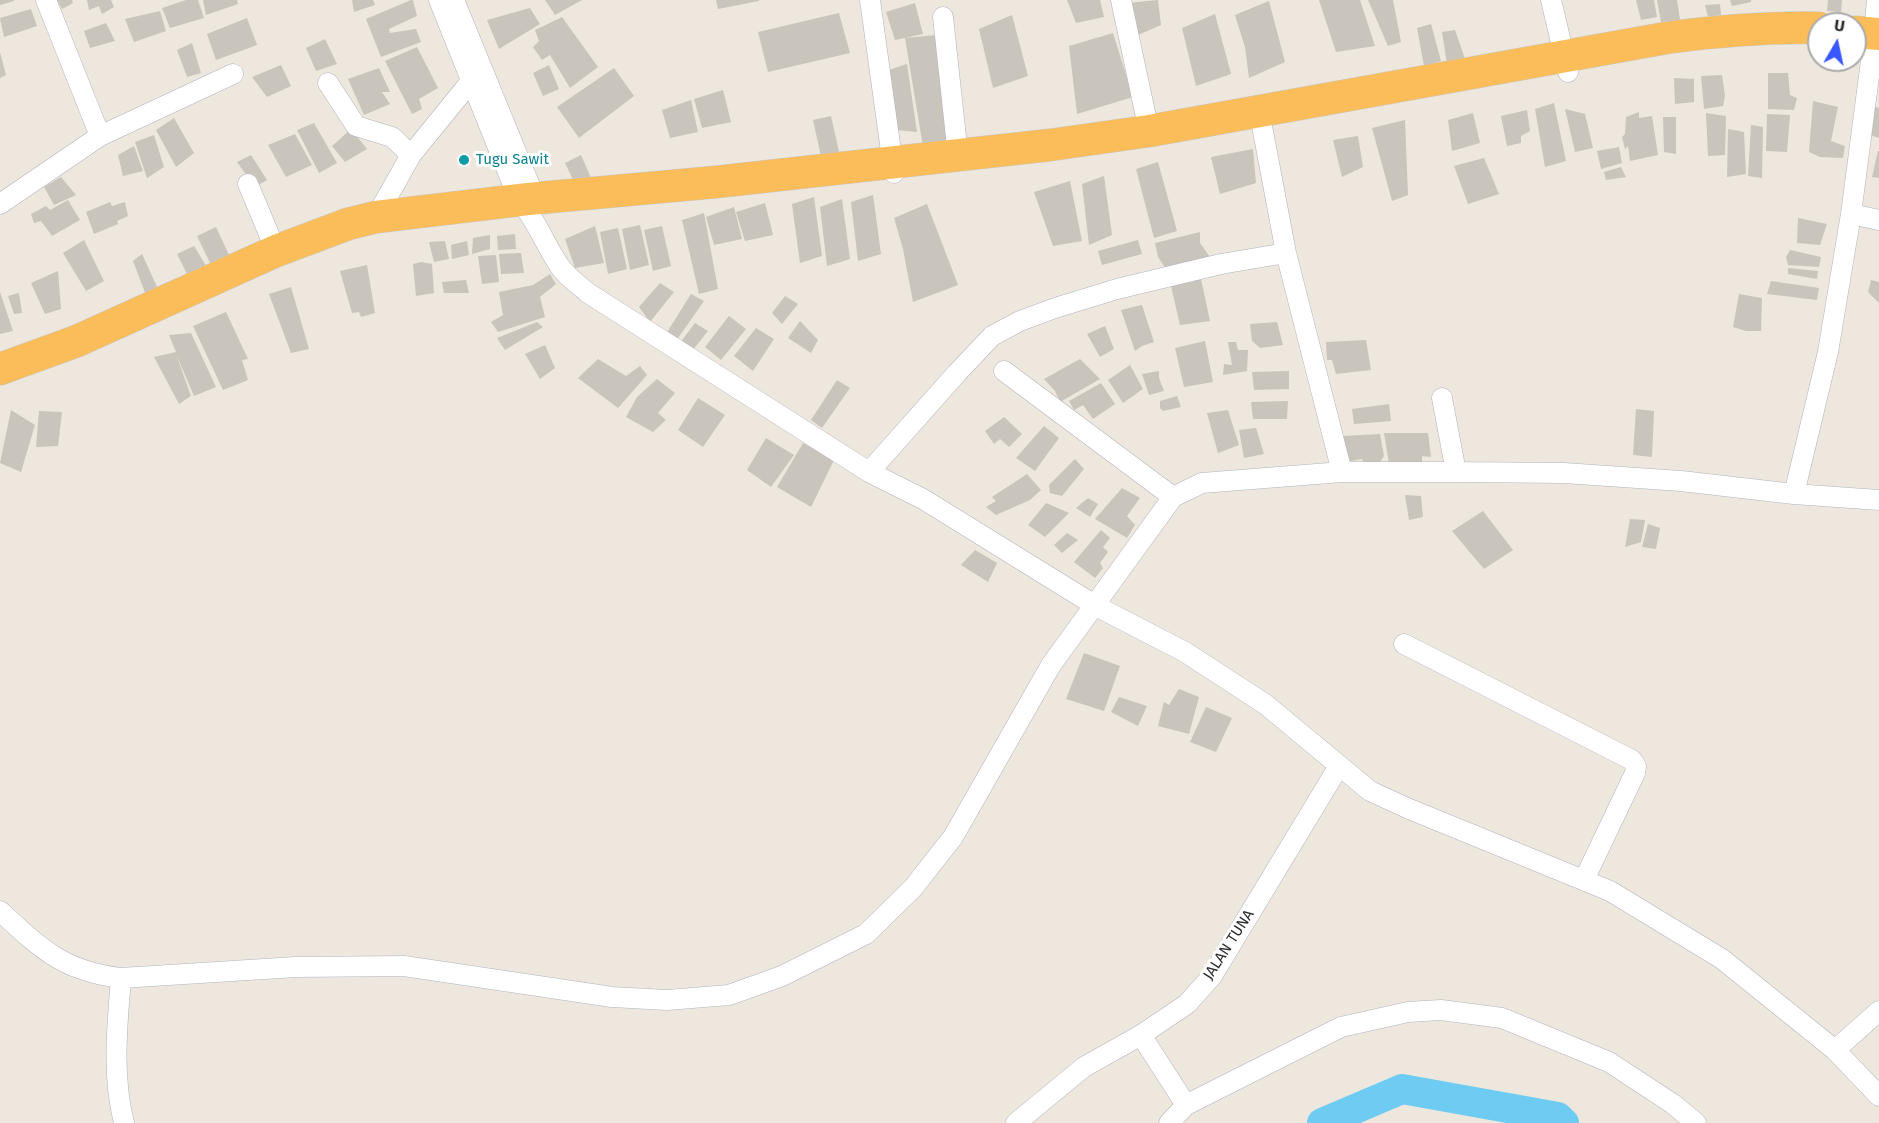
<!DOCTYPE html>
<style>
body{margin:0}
#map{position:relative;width:1879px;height:1123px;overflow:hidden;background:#ede7dd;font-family:"Fira Sans",sans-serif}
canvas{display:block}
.north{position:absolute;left:1807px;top:12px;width:60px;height:60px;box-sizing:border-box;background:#fff;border:2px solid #aaa;border-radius:50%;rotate:9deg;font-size:16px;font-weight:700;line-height:24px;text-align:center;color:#2b2b2b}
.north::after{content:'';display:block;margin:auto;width:21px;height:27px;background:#3958ff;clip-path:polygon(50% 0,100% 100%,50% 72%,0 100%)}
</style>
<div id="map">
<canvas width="1879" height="1123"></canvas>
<div class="north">U</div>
</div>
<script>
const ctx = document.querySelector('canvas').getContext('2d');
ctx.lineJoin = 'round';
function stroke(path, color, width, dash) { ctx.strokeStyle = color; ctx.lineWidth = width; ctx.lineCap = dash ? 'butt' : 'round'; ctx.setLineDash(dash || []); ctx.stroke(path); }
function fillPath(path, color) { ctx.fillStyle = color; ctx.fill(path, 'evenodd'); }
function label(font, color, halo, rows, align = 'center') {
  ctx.font = font + ' "Fira Sans",sans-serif'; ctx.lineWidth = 6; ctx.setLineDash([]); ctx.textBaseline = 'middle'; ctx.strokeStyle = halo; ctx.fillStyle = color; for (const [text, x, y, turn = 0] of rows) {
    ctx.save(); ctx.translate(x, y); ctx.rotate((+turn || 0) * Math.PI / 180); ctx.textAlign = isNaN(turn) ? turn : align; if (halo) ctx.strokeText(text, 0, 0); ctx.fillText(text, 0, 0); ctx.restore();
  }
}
stroke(new Path2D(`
 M1322 1123 1402 1089 1558 1117 1564 1123`), '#6ecbf2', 30);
fillPath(new Path2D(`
 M0 0H14V1L0 5Z
 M57 0H72L73 3 62 9Z
 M87 0H111L114 7 102 14 99 6 89 10Z
 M186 0H198L204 18 170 28 162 8Z
 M203 0H237L238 4 206 15Z
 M352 0H373L375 5 354 12Z
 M411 0H413L417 16 389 29 390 33 416 29 421 42 381 57 366 19Z
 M545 0H582L555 15Z
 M716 0H759V1L718 9Z
 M1067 0H1100L1104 17 1076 23Z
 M1158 0 1161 25 1136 36 1128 3Z
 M1319 0H1360L1375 46 1336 52Z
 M1368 0H1393L1401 42 1388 46Z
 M1636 0H1654L1657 17 1641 20Z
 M1657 0H1677L1680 20 1661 22Z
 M1730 0H1751V2L1732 6Z
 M1828 0H1842L1841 12 1827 11Z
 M1269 1 1285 62 1249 78 1245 47 1235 15Z
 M915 3 923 34 895 40 886 12Z
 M1720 4 1721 15 1708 17 1705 5Z
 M530 8 540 24 499 49 487 20Z
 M31 9 37 26 4 37 0 18Z
 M160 11 166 31 134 42 125 19Z
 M839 13 850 53 768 72 758 32Z
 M1215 14 1231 74 1196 86 1182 28Z
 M1012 15 1028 76 993 88 979 29Z
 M562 17 598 67 570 88 550 55 542 60 533 47 539 41 535 30Z
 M247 18 257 45 216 60 207 34Z
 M106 23 115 41 90 48 84 31Z
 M1431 24 1441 61 1424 66 1417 28Z
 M1455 30 1465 59 1447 64 1442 32Z
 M1113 33 1133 97 1077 114 1069 46Z
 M937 35 950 144 923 147 905 38Z
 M325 39 337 64 316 71 306 48Z
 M192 43 201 73 187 77 177 50Z
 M417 47 438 88 419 99 422 109 412 114 385 61Z
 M0 52 6 75 0 78Z
 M907 64 917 132 896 130 885 71Z
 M281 65 291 86 267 97 252 77Z
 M549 65 559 89 543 96 533 73Z
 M379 68 390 92H382L390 104 364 115 348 79Z
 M614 68 634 96 579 138 557 107Z
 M1768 73H1788L1790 95 1797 98 1794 110 1768 109Z
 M1722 75 1725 96 1723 106 1704 109 1701 76Z
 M1674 78 1694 79V102L1675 104Z
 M723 90 731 122 702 128 694 99Z
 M691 100 698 132 670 138 662 110Z
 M1813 101 1838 107 1831 141 1845 146 1843 158 1820 157 1809 152Z
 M1554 103 1566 161 1545 167 1535 109Z
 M1875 107 1879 108V138L1870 135Z
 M1565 109 1585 114 1593 148 1575 152Z
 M1527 110 1530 131 1521 136V143L1507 146 1501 116Z
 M1639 112V118L1652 116 1658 155 1630 161 1628 146 1625 149 1622 137 1625 134 1626 117Z
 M1473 113 1480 143 1452 151 1448 120Z
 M1706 113 1726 116 1725 155 1708 156Z
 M1767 114 1790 115 1787 152 1766 151Z
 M831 116 840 156 822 161 813 120Z
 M1663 117H1676V154L1664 152Z
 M174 118 194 153 176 167 156 130Z
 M1405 120 1408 195 1392 201 1372 128Z
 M314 123 337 163 319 173 297 130Z
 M1751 125 1763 127 1762 178 1748 176Z
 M351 129 367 149 345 162 332 146Z
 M1728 129 1744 132 1746 174 1727 177Z
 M295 134 312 165 286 177 268 145Z
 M154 135 164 167 147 178 135 142Z
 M1358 136 1363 167 1342 177 1333 140Z
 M134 146 143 171 123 176 118 155Z
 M1619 147 1622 163 1601 169 1597 151Z
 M1253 149 1256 183 1220 194 1211 157Z
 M1878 151H1879V178L1872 177Z
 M251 155 267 180 255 187 237 162Z
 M581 155 591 178 576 186 565 163Z
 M1484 158 1499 194 1468 204 1454 166Z
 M1158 162 1177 231 1154 238 1136 169Z
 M1621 167 1626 177 1606 180 1604 172Z
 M1104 176 1112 235 1089 245 1082 184Z
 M61 177 76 195 54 205 44 187Z
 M1070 181 1082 241 1053 246 1034 192Z
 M873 195 881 254 858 261 851 202Z
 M814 197 822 256 800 263 792 204Z
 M842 199 850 259 827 266 820 207Z
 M68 200 80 220 52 236 41 221 34 223 31 214 46 206 50 210Z
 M110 202 112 206 125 202 128 216 117 221 118 224 94 234 86 212Z
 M765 203 773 235 745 241 736 212Z
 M927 204 958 285 913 302 903 249 894 218Z
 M734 207 742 239 714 245 706 217Z
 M704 213 718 289 699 294 682 220Z
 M1798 218 1827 224 1820 245 1797 243Z
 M640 225 649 265 630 270 622 229Z
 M595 226 604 263 575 268 565 239Z
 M662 226 671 266 653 271 644 230Z
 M216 227 229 255 212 267 197 236Z
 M618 228 627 269 608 274 600 232Z
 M1200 232V243L1212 260 1168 272 1158 257 1155 243Z
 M515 234 516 249 498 250 497 236Z
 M490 235V249L472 254 473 238Z
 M84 240 104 281 86 291 63 253Z
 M1138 240 1142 254 1102 265 1098 251Z
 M445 241 449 259 434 262 429 242Z
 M467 241 469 255 452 259 451 245Z
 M194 246 208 269 189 278 177 254Z
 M1790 250 1821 257 1819 267 1788 265 1786 257Z
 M521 253 524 273 501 274 499 254Z
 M142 254 159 291 146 295 133 261Z
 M496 255 499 282 482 284 478 256Z
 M421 262 432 264 434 293 416 296 413 264Z
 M367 265 375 313 361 317 359 312 352 313 340 271Z
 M1788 268 1818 271 1817 279 1788 274Z
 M58 271 61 309 45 314 31 283Z
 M550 274 556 284 540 297 545 317 498 332 491 322 503 315 499 292 533 285Z
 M1201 279 1210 321 1180 325 1171 286Z
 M466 280 469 293H444L442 282Z
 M1871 280 1879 282V303L1868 292Z
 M1771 281 1819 288 1817 300 1767 294Z
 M660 283 674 292 650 322 639 307Z
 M291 287 309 349 291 353 269 294Z
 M0 292 13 331 0 334Z
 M19 293 22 313 14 314 8 296Z
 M691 294 704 301 676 341 666 334Z
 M1739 294 1762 298 1761 331H1746L1733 327Z
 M785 296 798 304 782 324 772 313Z
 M1142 305 1154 342 1142 346 1135 351 1121 310Z
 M226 312 248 359 242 360 248 380 223 390 193 326Z
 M729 316 746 329 721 360 705 347Z
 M800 321 818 340 811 353 788 338Z
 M537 322 543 327 505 350 497 338Z
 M1277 322 1283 345 1260 348 1252 341 1250 324Z
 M695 323 708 331 692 351 682 340Z
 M1105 326 1114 349 1100 357 1087 334Z
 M756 328 774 339 753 371 734 356Z
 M191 333 216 387 194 396 176 354 191 396 179 404 154 357 176 352 169 335Z
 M1366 340 1371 370 1336 374 1332 360H1327L1326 342Z
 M1205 341 1213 382 1184 387 1175 348Z
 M1228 342H1236L1238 350H1248L1247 371 1223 375 1224 364 1232 365Z
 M545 345 555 368 540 379 525 354Z
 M598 359 626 376 640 366 647 375 618 408 578 378Z
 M1080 359 1100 379 1060 402 1055 391 1044 379Z
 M1130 365 1143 389 1123 403 1108 380Z
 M1159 371V378L1164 391 1149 395 1142 374Z
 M1289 371V389L1254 390 1252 372Z
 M657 379 675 393 658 413 666 420 653 432 626 417 637 397Z
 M837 380 850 388 822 428 811 420Z
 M1101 383 1115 404 1093 419 1083 405 1074 410 1069 401Z
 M1177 396 1181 407 1163 411 1160 408V401Z
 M698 398 725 415 703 447 678 430Z
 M1288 401 1287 419H1253L1251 402Z
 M1389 404 1391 421 1354 424 1352 409Z
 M1636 409 1654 411 1652 457 1633 455Z
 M11 410 35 425 21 472 0 463Z
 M1228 410 1239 445 1218 453 1207 413Z
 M39 411 62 412 58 446 36 447Z
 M1004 417 1022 434 1009 447 1000 439 994 444 985 431Z
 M1044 426 1059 438 1035 471 1016 458Z
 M1256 428 1264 454 1244 458 1239 430Z
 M1384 433H1428L1431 457 1422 456V465L1389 464Z
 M1380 434 1384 456 1379 464H1365L1362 459 1346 462 1343 436Z
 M766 438 794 455 771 487 747 470Z
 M803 443 834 460 811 507 777 487Z
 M1075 459 1084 469 1062 496 1050 493 1049 485Z
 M1027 474 1041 490 1030 500 996 515 986 507 996 501 992 497Z
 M1122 488 1140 498 1127 516 1135 525 1127 538 1095 519Z
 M1405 495 1421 496 1423 517 1409 520Z
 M1088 498 1098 504 1090 517 1076 508Z
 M1046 503 1069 513 1045 537 1028 525Z
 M1483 511 1513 550 1484 569 1452 531Z
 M1630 519 1645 520 1641 542 1625 547Z
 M1648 524 1660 528 1656 549 1642 547Z
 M1101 530 1110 538 1103 547 1108 552 1100 563 1103 568 1095 578 1074 562Z
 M1067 533 1078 540 1062 553 1054 545Z
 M975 550 997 563 988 582 961 565Z
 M1084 653 1120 666 1104 711 1066 699Z
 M1179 689 1199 697 1189 734 1158 726 1164 702 1169 705Z
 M1119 697 1147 706 1138 726 1111 712Z
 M1206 707 1232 718 1216 752 1190 742Z`), '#c9c5bc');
const minor = new Path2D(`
 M46 0 100 136
 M439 0 519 200C537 220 545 246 561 268 568 278 579 285 588 293L869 472 923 499 1096 606 1185 652 1265 704 1370 791 1407 808 1610 891 1722 959 1835 1050 1879 1096
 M454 0 535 198 532 209
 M870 0 894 173
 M1121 0 1149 131
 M1551 0 1568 72
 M943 17 958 156
 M1874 33 1877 0
 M328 83 356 126 392 137 411 155
 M1262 126 1286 253 1342 472
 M248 184 276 251
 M0 204 100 136 233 74
 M1851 214 1879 220
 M376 217 411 155 472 80 480 76
 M1004 371 1173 497
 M1442 398 1456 472
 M869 472 957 373 992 336 1020 321 1055 308 1117 289 1221 264 1286 253
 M1794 494 1828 352 1851 214 1872 53
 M1404 644 1632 760 1636 766 1635 773 1584 880
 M0 911C41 949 63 971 121 978L296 967 404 966 612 997 667 1000 729 995 782 976 866 934 913 888 953 837 1051 665 1173 497 1202 483 1342 472H1456L1564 473 1681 481 1794 494 1879 500
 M121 978C117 1027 112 1075 124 1123
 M1141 1035 1186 1105
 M1835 1050 1879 1011
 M1016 1123 1084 1067 1141 1035 1187 1004 1212 976 1339 766
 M1169 1123 1186 1105 1341 1027 1408 1012 1441 1010 1502 1018 1609 1062 1673 1104 1696 1123`);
const trunk = new Path2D(`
 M1855 32 1879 34
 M0 369 77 341 276 251 348 224 376 217 528 199 716 182 1050 145 1149 131 1666 38C1718 31 1767 27 1819 28`);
stroke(minor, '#b1b3bf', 21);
stroke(trunk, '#c8c8c8', 33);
stroke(minor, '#fff', 20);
stroke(trunk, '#fabd59', 32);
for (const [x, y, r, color] of [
 [464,160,6,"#0f9aa8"]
]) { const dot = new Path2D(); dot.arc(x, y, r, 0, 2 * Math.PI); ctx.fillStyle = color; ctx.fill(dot); stroke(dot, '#fff', 2); }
label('15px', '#0d838f', '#fff', [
 ["Tugu Sawit",476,160]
], 'left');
label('15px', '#2b2b2b', '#fff', [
 ["JALAN TUNA",1229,945,-57]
]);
</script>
